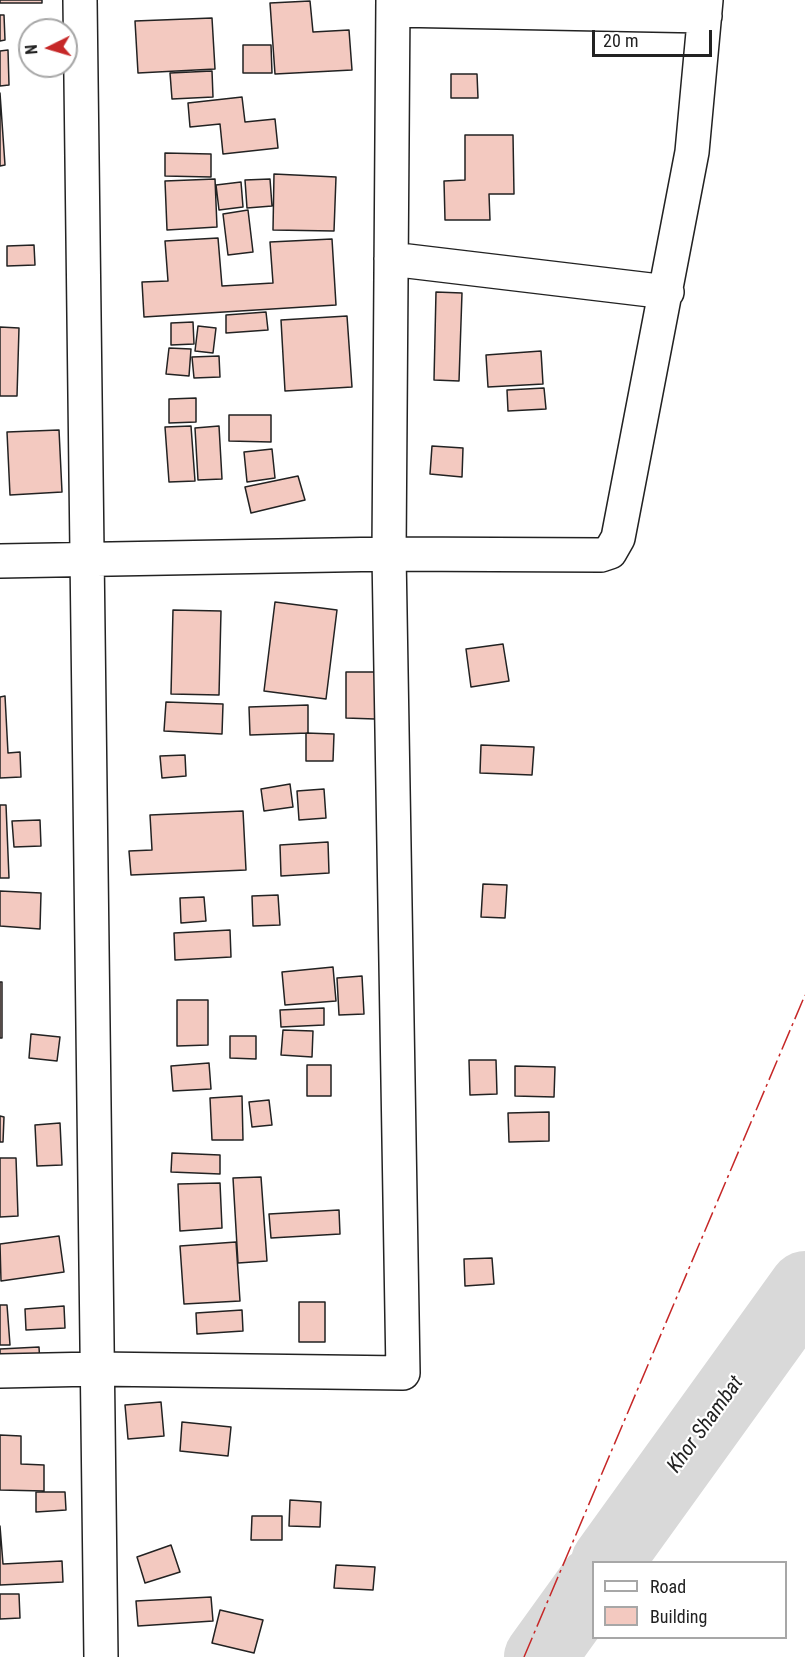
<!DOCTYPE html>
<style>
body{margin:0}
#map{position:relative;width:805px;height:1657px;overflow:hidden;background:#fff;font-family:"Roboto Condensed",sans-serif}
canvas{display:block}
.legend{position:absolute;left:592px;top:1561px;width:195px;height:78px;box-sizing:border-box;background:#fff;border:2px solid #a7a7a7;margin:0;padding:8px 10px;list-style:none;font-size:18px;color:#222}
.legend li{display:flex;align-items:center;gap:12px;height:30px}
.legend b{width:30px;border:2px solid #a7a7a7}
.north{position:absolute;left:18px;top:18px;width:60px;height:60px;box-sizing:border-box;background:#fff;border:2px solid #a7a7a7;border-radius:50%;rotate:265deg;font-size:16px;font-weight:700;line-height:24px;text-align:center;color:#222}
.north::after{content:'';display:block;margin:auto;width:21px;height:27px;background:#c62828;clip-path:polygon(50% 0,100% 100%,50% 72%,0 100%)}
.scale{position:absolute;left:592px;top:30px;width:120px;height:27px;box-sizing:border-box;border:3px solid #222;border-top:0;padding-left:8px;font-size:18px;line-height:21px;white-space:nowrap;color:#222;-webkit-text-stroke:4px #fff;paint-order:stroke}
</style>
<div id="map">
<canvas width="805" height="1657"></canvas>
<ul class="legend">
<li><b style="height:8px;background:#fff"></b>Road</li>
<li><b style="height:16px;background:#f3c9c0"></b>Building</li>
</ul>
<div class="north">N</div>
<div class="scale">20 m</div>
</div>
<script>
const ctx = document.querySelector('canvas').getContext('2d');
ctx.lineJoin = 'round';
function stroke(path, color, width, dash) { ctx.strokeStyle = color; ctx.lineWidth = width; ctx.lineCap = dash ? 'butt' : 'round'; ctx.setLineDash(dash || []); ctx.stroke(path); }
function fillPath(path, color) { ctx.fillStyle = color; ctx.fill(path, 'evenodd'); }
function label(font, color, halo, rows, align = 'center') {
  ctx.font = font + ' "Roboto Condensed",sans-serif'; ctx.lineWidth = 4.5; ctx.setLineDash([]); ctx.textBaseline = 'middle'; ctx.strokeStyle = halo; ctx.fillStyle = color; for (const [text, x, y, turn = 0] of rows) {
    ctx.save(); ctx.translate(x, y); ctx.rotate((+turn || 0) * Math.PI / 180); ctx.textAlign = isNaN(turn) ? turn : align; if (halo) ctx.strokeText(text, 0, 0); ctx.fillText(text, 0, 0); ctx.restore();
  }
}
stroke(new Path2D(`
 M607 1562 805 1287
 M540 1657 594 1582`), '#d9d9d9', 72);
const building = new Path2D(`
 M0 0H42V3H0Z
 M310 1 313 32 349 30 352 70 275 74 270 3Z
 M0 15H4L5 40 0 41Z
 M212 18 215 69 138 73 135 21Z
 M243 45H271L272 73H243Z
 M8 50 9 85 0 86V51Z
 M212 71 213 97 172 99 170 73Z
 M451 74H477L478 98H451Z
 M0 93 5 165 0 166Z
 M242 97 245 122 275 119 278 148 223 154 220 124 190 127 188 103Z
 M465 135H513L514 194H489L490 220H445L444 181 465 180Z
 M165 153 211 154V177L165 176Z
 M274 174 336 177 334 231 273 230Z
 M215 179 217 227 167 230 165 181Z
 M270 179 272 206 247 208 245 180Z
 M241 182 243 207 219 210 216 185Z
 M248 210 253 252 228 255 223 214Z
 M218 238 222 286 273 283 270 242 332 239 336 305 144 317 142 282 168 281 165 241Z
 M34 245 35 265 7 266V246Z
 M436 292 462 293 459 381 434 380Z
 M266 312 268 330 226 333V315Z
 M347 316 352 387 285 391 281 320Z
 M193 322 194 344 171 345V323Z
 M198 326 216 328 213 353 195 351Z
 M0 327 19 328 17 396H0Z
 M169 348 191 349 189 376 166 374Z
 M541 351 543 384 488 387 486 355Z
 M219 356 220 377 194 378 192 357Z
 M544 388 546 409 508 411 507 390Z
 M196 398V422L169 423V399Z
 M229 415H271V442L229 441Z
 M191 426 195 481 169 482 165 427Z
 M219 426 222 479 198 480 195 428Z
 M59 430 62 492 10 495 7 432Z
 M432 446 463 448 462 477 430 474Z
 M272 449 275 478 247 482 244 452Z
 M298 476 305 500 251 513 245 487Z
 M275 602 337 610 326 699 264 691Z
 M173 610 221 611 219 695 171 694Z
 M503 644 509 681 471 687 466 649Z
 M346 672H375V719L346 718Z
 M5 696 8 753 20 752 21 777 0 778V697Z
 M166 702 223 704 222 734 164 731Z
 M308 705V733L250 735 249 707Z
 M306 733 334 734 333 761H306Z
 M481 745 534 747 532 775 480 773Z
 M185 755 186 776 162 778 160 756Z
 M290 784 293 807 264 811 261 789Z
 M324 789 326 818 299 820 297 791Z
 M0 805H6L9 878H0Z
 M243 811 246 870 131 875 129 851 152 850 150 815Z
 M40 820 41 846 14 847 12 821Z
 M328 842 329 873 281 876 280 845Z
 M483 884 507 885 505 918 481 917Z
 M0 891 41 893 40 929 0 926Z
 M278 895 280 925 253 926 252 896Z
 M204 897 206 921 181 923 180 898Z
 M230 930 231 957 175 960 174 933Z
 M333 967 336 1001 285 1005 282 972Z
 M362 976 364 1014 339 1015 337 978Z
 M0 982H2V1038H0Z
 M177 1000H208V1045L177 1046Z
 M324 1008V1025L281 1027 280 1010Z
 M283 1030 313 1031 312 1057 281 1055Z
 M31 1034 60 1037 57 1061 29 1058Z
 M230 1036H256V1059L230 1058Z
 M469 1060H496L497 1094 470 1095Z
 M209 1063 211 1089 173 1091 171 1066Z
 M307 1065H331V1096H307Z
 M515 1066 555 1067 554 1097 515 1096Z
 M242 1096 243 1140H212L210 1098Z
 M269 1100 272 1125 252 1127 249 1102Z
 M549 1112V1141L509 1142 508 1113Z
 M0 1116 4 1117 3 1142H0Z
 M60 1123 62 1165 37 1166 35 1125Z
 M172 1153 220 1155V1174L171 1172Z
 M0 1158H16L18 1216 0 1217Z
 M261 1177 267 1261 238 1263 233 1178Z
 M220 1183 222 1228 180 1231 178 1184Z
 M339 1210 340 1234 271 1238 269 1214Z
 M59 1236 64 1272 1 1281 0 1244Z
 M236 1242 240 1301 184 1304 180 1246Z
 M492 1258 494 1284 465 1286 464 1259Z
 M299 1302H325V1342H299Z
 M0 1305H7L10 1345H0Z
 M64 1306 65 1328 26 1330 25 1309Z
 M242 1310 243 1331 197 1334 196 1313Z
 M39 1347 40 1364 0 1366V1349Z
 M161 1402 164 1436 128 1439 125 1405Z
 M182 1422 231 1427 228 1456 180 1451Z
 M0 1435 21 1436V1464L44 1465V1491L0 1490Z
 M36 1492H65L66 1510 36 1512Z
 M290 1500 321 1502 320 1527 289 1526Z
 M252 1516H282V1540H251Z
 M0 1526 3 1564 62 1561 63 1582 0 1585Z
 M171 1545 180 1572 145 1583 137 1557Z
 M336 1565 375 1567 373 1590 334 1588Z
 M0 1594H19L20 1618 0 1619Z
 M211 1597 213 1621 138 1626 136 1601Z
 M220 1610 263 1620 254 1653 212 1643Z`);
fillPath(building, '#f3c9c0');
stroke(building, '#222', 1.5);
const minor = new Path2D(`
 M80 0 101 1657
 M394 10 705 16
 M391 259 667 292
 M0 561 389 554 601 555 610 552 618 538 692 152 706 0
 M0 1371 96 1369 403 1373 389 554 393 0`);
stroke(minor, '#222', 36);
stroke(minor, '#fff', 33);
stroke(new Path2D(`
 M524 1657 805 995`), '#c62828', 1.5, [21, 4.5, 3, 4.5]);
label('italic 21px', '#222', '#fff', [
 ["Khor Shambat",706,1425,-54]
]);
</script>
